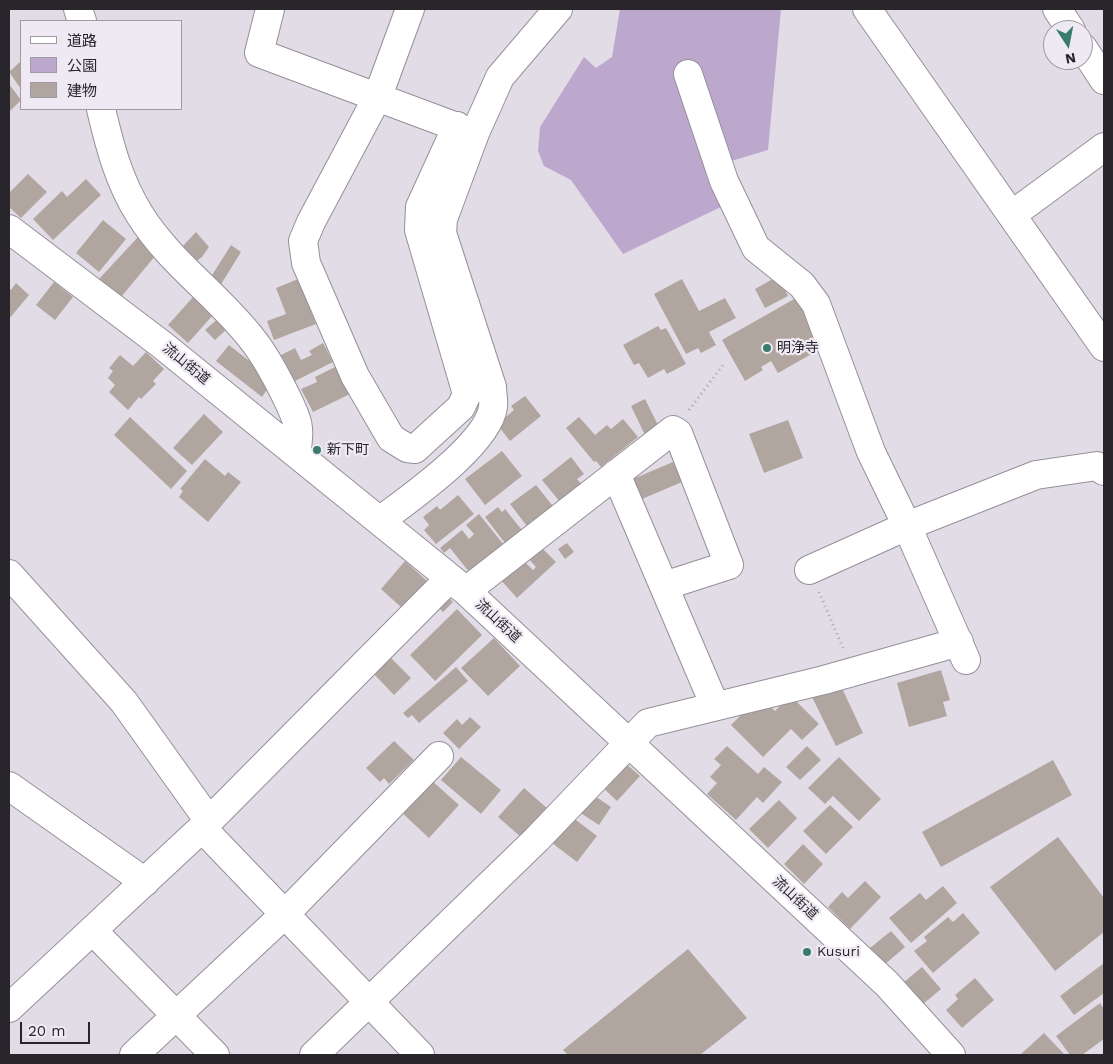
<!DOCTYPE html>
<meta charset="utf-8">
<style>
body{margin:0}
#map{position:relative;width:1113px;height:1064px;overflow:hidden;background:#e2dce7;font-family:"Work Sans","Noto Sans JP",sans-serif}
canvas{display:block}
.frame{position:absolute;inset:0;border:10px solid #28262a;pointer-events:none}
.legend{position:absolute;left:20px;top:20px;width:162px;height:90px;box-sizing:border-box;background:#efe9f4;border:1px solid #9f9ba3;margin:0;padding:6px 9px;list-style:none;font-size:15px;color:#28262a}
.legend li{display:flex;align-items:center;gap:10px;height:25px}
.legend b{width:25px;border:1px solid #9f9ba3}
.north{position:absolute;left:1043px;top:20px;width:50px;height:50px;box-sizing:border-box;background:#efe9f4;border:1px solid #9f9ba3;border-radius:50%;rotate:169deg;font-size:14px;font-weight:700;line-height:20px;text-align:center;color:#28262a}
.north::after{content:'';display:block;margin:auto;width:18px;height:22px;background:#3a7c6c;clip-path:polygon(50% 0,100% 100%,50% 72%,0 100%)}
.scale{position:absolute;left:20px;top:1022px;width:70px;height:22px;box-sizing:border-box;border:2px solid #28262a;border-top:0;padding-left:6px;font-size:15px;line-height:18px;white-space:nowrap;color:#28262a;-webkit-text-stroke:4px #efe9f4;paint-order:stroke}
</style>
<div id="map">
<canvas width="1113" height="1064"></canvas>
<div class="frame"></div>
<ul class="legend">
<li><b style="height:6px;background:#fff"></b>道路</li>
<li><b style="height:14px;background:#bda8cd"></b>公園</li>
<li><b style="height:14px;background:#b1a69f"></b>建物</li>
</ul>
<div class="north">N</div>
<div class="scale">20 m</div>
</div>
<script>
const ctx = document.querySelector('canvas').getContext('2d');
ctx.lineJoin = 'round';
function fillPath(path, color) { ctx.fillStyle = color; ctx.fill(path, 'evenodd'); }
function stroke(path, color, width, dash) { ctx.strokeStyle = color; ctx.lineWidth = width; ctx.lineCap = dash ? 'butt' : 'round'; ctx.setLineDash(dash || []); ctx.stroke(path); }
function label(font, color, halo, rows, align = 'center') {
  ctx.font = font + ' "Work Sans","Noto Sans JP",sans-serif'; ctx.lineWidth = 4.5; ctx.setLineDash([]); ctx.textBaseline = 'middle'; ctx.strokeStyle = halo; ctx.fillStyle = color; for (const [text, x, y, turn = 0] of rows) {
    ctx.save(); ctx.translate(x, y); ctx.rotate((+turn || 0) * Math.PI / 180); ctx.textAlign = isNaN(turn) ? turn : align; if (halo) ctx.strokeText(text, 0, 0); ctx.fillText(text, 0, 0); ctx.restore();
  }
}
fillPath(new Path2D(`
 M620 9H781L768 150 711 167 725 205 623 254 571 180 544 166 538 151 540 127 584 57 596 68 612 57Z`), '#bda8cd');
fillPath(new Path2D(`
 M21 61V89L9 72Z
 M9 84 21 100 9 112Z
 M28 174 47 192 21 218 9 207V193Z
 M86 179 101 195 53 240 33 219 62 191 67 197Z
 M103 220 126 239 99 272 76 253Z
 M196 232 209 247 202 257 194 263 180 249Z
 M139 236 156 255 121 297 99 279Z
 M231 245 241 252 220 286 209 280Z
 M778 276 788 296 765 308 755 289Z
 M298 279 316 324 274 340 267 321 286 314 276 288Z
 M682 279 699 311 725 298 736 318 709 332 716 345 701 353 698 348 686 354 654 294Z
 M54 282 73 297 55 320 36 305Z
 M16 283 29 295 9 319V288L11 290Z
 M193 297 213 315 188 343 168 325Z
 M796 298 824 347 778 373 771 361 761 367 763 370 745 381 722 340Z
 M221 316 230 326 215 340 205 330Z
 M658 326 661 330 666 328 686 364 667 374 664 369 648 378 639 363 634 365 623 345Z
 M323 343 333 362 295 381 281 355 295 348 301 360 312 355 309 351Z
 M229 345 266 374 270 385 262 397 216 361Z
 M146 352 164 369 153 381 156 384 141 399 139 397 128 410 109 392 115 385 108 378 113 371 109 368 120 355 133 366Z
 M337 366 350 394 313 412 301 389 317 382 315 377Z
 M525 396 541 416 510 441 499 427 504 423 502 420 514 410 511 406Z
 M645 399 660 429 645 435 631 406Z
 M204 414 223 432 192 465 173 448Z
 M130 417 187 471 171 489 114 435Z
 M579 417 595 435 607 425 611 429 623 419 638 437 601 467 596 461 594 462 566 428Z
 M788 420 803 458 764 473 749 434Z
 M502 451 522 476 485 505 465 479Z
 M571 457 584 474 577 479 582 485 560 502 542 480Z
 M205 459 225 476 228 472 241 482 208 522 179 497 183 491 180 489Z
 M680 459 689 479 635 502 626 482Z
 M536 485 556 510 530 530 510 504Z
 M458 495 474 514 436 544 424 530 429 525 423 517 437 506 440 510Z
 M498 507 502 512 505 509 525 534 508 547 485 517Z
 M479 514 504 545 470 573 450 548 444 553 440 548 462 530 469 539 474 534 466 525Z
 M567 543 574 552 565 559 558 549Z
 M541 547 556 562 517 598 500 579 522 559 533 570 536 567 528 558Z
 M405 561 427 581 402 608 381 589Z
 M445 594 453 602 443 612 435 604Z
 M457 609 482 635 435 681 410 655Z
 M494 638 520 666 488 696 461 668Z
 M388 655 411 678 394 695 371 671Z
 M456 667 468 681 419 723 412 715 408 718 403 713Z
 M941 670 950 700 943 702 947 716 909 727 897 683Z
 M840 684 863 733 836 746 812 697Z
 M790 695 819 724 802 740 791 729 763 757 731 725 747 709 751 714 764 700 775 711Z
 M470 717 481 727 459 749 443 733 457 719 462 725Z
 M394 741 414 760 389 784 384 778 380 782 366 768Z
 M727 746 758 774 764 767 782 782 763 803 757 797 736 820 707 794 717 783 710 777 721 765 714 759Z
 M807 746 821 760 800 780 786 767Z
 M461 757 501 790 481 814 441 780Z
 M839 757 881 799 859 821 833 796 825 804 808 788Z
 M1053 760 1072 795 941 867 922 832Z
 M623 761 640 776 617 801 600 785Z
 M430 779 459 805 429 838 400 811Z
 M524 788 548 809 522 838 498 817Z
 M592 794 611 807 599 825 579 812Z
 M779 800 797 818 768 848 749 829Z
 M830 805 853 827 826 854 803 831Z
 M572 817 597 836 577 862 552 843Z
 M1058 837 1104 898V932L1055 971 990 887Z
 M803 844 823 864 804 884 784 864Z
 M865 881 881 897 850 929 828 907 842 892 848 898Z
 M943 886 957 903 911 943 889 918 920 893 926 900Z
 M963 913 980 933 933 973 914 951 927 941 924 937 948 917 953 922Z
 M891 931 905 947 884 965 870 948Z
 M688 949 747 1018 700 1055H568L563 1050Z
 M1104 963V993L1074 1015 1060 996Z
 M922 967 941 989 923 1004 904 982Z
 M975 978 994 1000 962 1028 946 1010 958 999 955 995Z
 M1100 1003 1104 1009V1039L1082 1055H1070L1056 1036Z
 M1044 1033 1065 1055H1020Z`), '#b1a69f');
const minor = new Path2D(`
 M78 9 82 21
 M270 9 259 53 473 133
 M410 9 378 96 311 222 303 241 306 263 355 376 391 438 407 448 415 449 461 407 467 394 419 230 420 207 457 126
 M867 9 1104 347
 M1057 9 1071 30
 M1083 48 1104 80
 M688 74 724 181 756 248 802 285 816 304 871 452 907 526 966 660
 M101 109C110 147 119 182 140 215 170 263 218 295 252 339 265 355 276 376 285 394 296 417 302 426 296 452
 M1013 214 1104 147
 M9 229 161 344 466 591 887 984 951 1055
 M616 474 715 706
 M381 520C410 498 488 444 493 407 494 401 492 393 492 387L442 233 443 219 475 133 500 77 558 9
 M809 570 907 526 1036 475 1097 466 1104 471
 M9 574 124 702 209 821
 M466 591 673 430 678 433 729 565 664 586
 M9 786 145 882
 M202 828 420 1055
 M93 931 215 1055
 M9 1008 202 828 450 578
 M134 1055 286 913 439 756
 M314 1055 537 839 648 723 824 680 959 642`);
stroke(minor, '#958f9a', 30);
stroke(new Path2D(`
 M689 410 723 365
 M819 592 843 648`), '#a9a4ad', 3, [1, 4]);
stroke(minor, '#fff', 28);
for (const [x, y, r, color] of [
 [767,348,5,"#3a7c6c"],
 [317,450,5,"#3a7c6c"],
 [807,952,5,"#3a7c6c"]
]) { const dot = new Path2D(); dot.arc(x, y, r, 0, 2 * Math.PI); ctx.fillStyle = color; ctx.fill(dot); stroke(dot, '#efe9f4', 2); }
label('14px', '#28262a', '#efe9f4', [
 ["明浄寺",777,348],
 ["新下町",327,450],
 ["Kusuri",817,952]
], 'left');
label('14px', '#28262a', '#efe9f4', [
 ["流山街道",186,364,39],
 ["流山街道",498,621,43],
 ["流山街道",795,898,43]
]);
</script>
